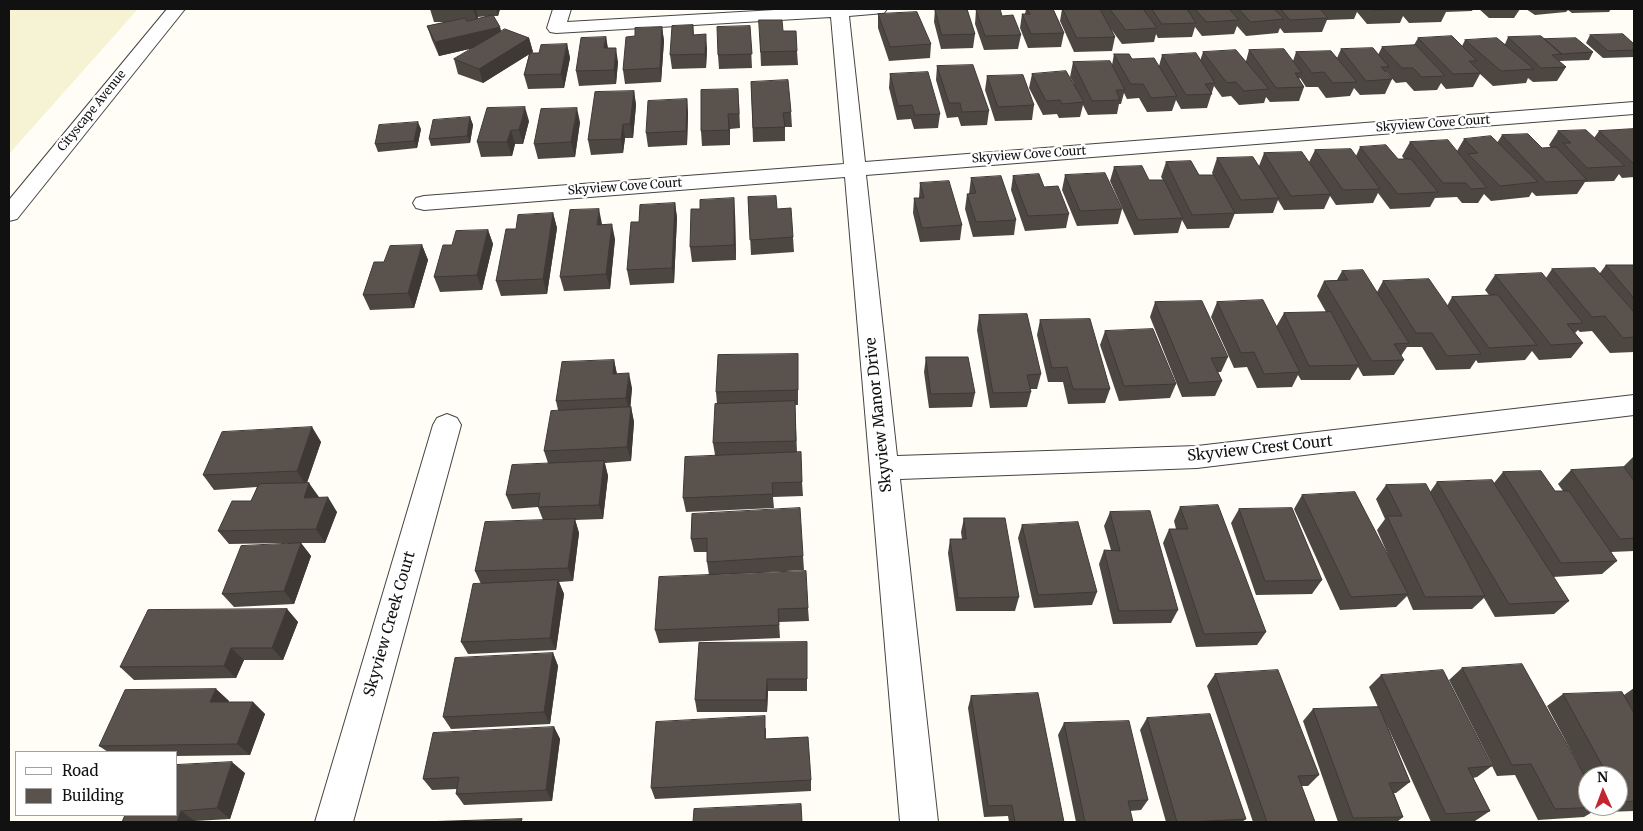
<!DOCTYPE html>
<style>
body{margin:0}
#map{position:relative;width:1643px;height:831px;overflow:hidden;background:#fffdf5;font-family:Merriweather,serif}
canvas{display:block}
.frame{position:absolute;inset:0;border:10px solid #111;pointer-events:none}
.legend{position:absolute;left:15px;top:751px;width:162px;height:65px;box-sizing:border-box;background:#fff;border:1px solid #a0a0a0;margin:0;padding:6px 9px;list-style:none;font-size:15px;color:#111}
.legend li{display:flex;align-items:center;gap:10px;height:25px}
.legend b{width:25px;border:1px solid #a0a0a0}
.north{position:absolute;left:1578px;top:766px;width:50px;height:50px;box-sizing:border-box;background:#fff;border:1px solid #a0a0a0;border-radius:50%;rotate:358deg;font-size:14px;font-weight:700;line-height:20px;text-align:center;color:#111}
.north::after{content:'';display:block;margin:auto;width:18px;height:22px;background:#c4262e;clip-path:polygon(50% 0,100% 100%,50% 72%,0 100%)}
</style>
<div id="map">
<canvas width="1643" height="831"></canvas>
<div class="frame"></div>
<ul class="legend">
<li><b style="height:6px;background:#fff"></b>Road</li>
<li><b style="height:14px;background:#5a524d"></b>Building</li>
</ul>
<div class="north">N</div>
</div>
<script>
const ctx = document.querySelector('canvas').getContext('2d');
ctx.lineJoin = 'round';
function fillPath(path, color) { ctx.fillStyle = color; ctx.fill(path, 'evenodd'); }
function stroke(path, color, width, dash) { ctx.strokeStyle = color; ctx.lineWidth = width; ctx.lineCap = dash ? 'butt' : 'round'; ctx.setLineDash(dash || []); ctx.stroke(path); }
function label(font, color, halo, rows, align = 'center') {
  ctx.font = font + ' Merriweather,serif'; ctx.lineWidth = 5; ctx.setLineDash([]); ctx.textBaseline = 'middle'; ctx.strokeStyle = halo; ctx.fillStyle = color; for (const [text, x, y, turn = 0] of rows) {
    ctx.save(); ctx.translate(x, y); ctx.rotate((+turn || 0) * Math.PI / 180); ctx.textAlign = isNaN(turn) ? turn : align; if (halo) ctx.strokeText(text, 0, 0); ctx.fillText(text, 0, 0); ctx.restore();
  }
}
fillPath(new Path2D(`
 M9 9H138L9 154Z`), '#f6f3d4');
const minor = new Path2D(`
 M167 9H185L17 219 9 221V200Z
 M553 9H571L567 22 792 9H887L884 13 849 16 865 162 1634 102V114L866 175 897 456 1197 446 1634 395V415L1197 468 900 479 938 822H900L845 177 424 210 416 208 413 203 416 198 424 196 844 164 831 17 556 33 550 32 547 28Z
 M447 414 457 418 461 425 353 822H315L433 425 437 418Z`);
stroke(minor, '#444', 2);
fillPath(minor, '#fff');
fillPath(new Path2D(`
 M430 9H500L498 16H493L500 27 501 32 529 38 533 52 531 53H539L567 44 570 58 564 88 528 89 524 75 529 54 483 83 458 74 454 59 474 48 439 56 432 40 427 26 447 22H434ZM487 16 478 19V17Z
 M935 9 975 34 973 48 941 49 934 22Z
 M1026 9H1053L1064 33 1061 47 1028 48 1020 28 1022 14H1025Z
 M1062 9H1473L1472 11 1446 12 1441 22 1409 23 1403 16 1400 23 1367 24 1357 12 1354 19 1327 20 1322 32 1284 33 1280 28 1278 33 1246 36 1237 26 1234 34 1202 36 1195 27 1192 37 1158 38 1156 34 1154 42 1122 44 1111 29 1115 37 1112 51 1074 52 1060 21Z
 M1479 9H1520L1514 18H1489Z
 M1526 9H1611L1609 12 1572 13 1568 10 1566 12 1535 15Z
 M976 10 1002 16 1021 35 1018 49 984 50 975 24Z
 M878 14 931 44 930 58 889 61 878 28Z
 M759 20 783 31 797 51 798 65 761 66Z
 M693 25 694 35 707 48 706 68 672 69 670 55Z
 M750 26 752 68 719 69 718 55Z
 M662 27 664 41 661 82 625 84 623 70Z
 M1590 35 1634 44V57L1603 58 1586 43Z
 M606 37 608 48 618 62 616 84 579 86 576 71Z
 M1508 37 1544 39 1593 52 1589 60 1559 61 1566 67 1557 81 1533 82 1528 78 1526 83 1493 86 1480 74 1473 87 1446 89 1441 83 1437 90 1414 91 1406 82 1396 83 1386 72V73L1392 79 1385 94 1360 95 1354 88 1350 96 1326 98 1318 87H1306L1300 78 1299 79 1304 87 1299 101 1270 102 1266 97 1264 103 1239 105 1231 96 1222 97 1214 86 1207 108 1181 109 1176 100 1172 111 1147 112 1139 98 1127 99 1124 93 1121 104H1119L1117 114 1088 115 1083 105 1080 117 1059 118 1057 114 1043 115 1029 88 1032 74 1074 84 1070 77 1073 62 1112 65 1114 54 1159 66 1162 55 1200 61 1203 52 1246 61 1249 50 1293 61 1296 52 1337 58 1341 49 1378 55 1382 47 1414 45 1418 38 1462 46 1465 40 1505 44Z
 M937 66 989 111 987 125 961 126 958 117 947 118 936 80Z
 M890 74 940 114 938 128 914 129 911 119 897 120 889 88Z
 M987 76 1034 105 1032 120 995 121 985 90Z
 M751 82 791 112 792 127H785V141L753 142Z
 M634 91 636 105 633 138H625L623 153 591 155 588 140Z
 M687 99 688 114 687 145 648 147 646 133Z
 M739 103 740 128 730 129V145L702 146 701 131Z
 M470 117 473 125 470 143 431 146 429 139Z
 M529 121 523 144H515L512 156 481 157 477 142Z
 M580 122 575 157 538 159 534 144Z
 M421 129 417 148 378 152 375 144Z
 M1634 129V177L1622 178 1619 174 1614 181 1585 182 1577 194 1536 196 1532 192 1529 197 1491 201 1484 194 1478 203H1462L1457 197 1435 198 1430 207 1390 209 1378 193 1373 203 1336 205 1330 196 1324 209 1284 210 1278 200 1273 213 1235 214V213L1229 228 1187 229 1182 220 1178 233 1134 235 1110 181 1114 167 1149 180H1163L1161 177 1166 162 1199 175H1213L1212 173 1217 158 1259 166 1264 153 1309 162 1315 150 1356 156 1360 147 1398 159H1404L1402 156 1410 142 1457 151 1464 139 1497 143 1502 135 1542 148H1551L1549 145 1558 131 1594 138 1599 131Z
 M1065 175 1122 209 1118 224 1077 226 1062 190Z
 M1013 176 1044 187 1069 214 1066 228 1025 231 1011 190Z
 M971 178 1016 220 1014 235 973 237 965 209 967 194H969Z
 M920 183 962 225 960 240 920 242 913 213 914 198H919Z
 M748 197 777 209 793 237 794 252 751 255Z
 M675 203 677 218 674 283 630 285 627 270 639 222Z
 M553 213 557 228 547 294 501 296 496 281 516 229Z
 M735 213 736 260 692 262 690 247Z
 M602 224V225L615 239 610 289 564 291 560 277Z
 M488 230 493 244 482 290 440 292 434 277 452 245Z
 M422 245 428 260 414 308 370 310 363 295 384 262Z
 M1606 265H1634V352L1610 353 1592 331 1580 332 1578 330 1575 333 1583 343 1571 358 1539 360 1532 351 1525 360 1478 363 1476 360 1470 369 1436 370 1422 347H1407L1401 356 1404 360 1394 375 1363 376 1358 367 1350 380H1301L1298 375 1292 387 1257 388 1247 367 1234 368 1211 317 1217 302 1276 327 1284 313 1326 312 1317 296 1324 281 1337 280 1342 271 1377 292 1383 281 1447 306 1452 297 1489 295 1485 290 1495 275 1546 278 1552 269 1600 273Z
 M1155 302 1228 357 1221 372H1218L1222 381 1215 396 1182 397 1150 317Z
 M979 315 1041 374 1037 389H1030L1031 392 1027 407 990 408 977 330Z
 M1040 320 1110 389 1105 403 1068 404 1063 382H1048L1037 335Z
 M1105 331 1176 384 1170 398 1119 401 1100 345Z
 M798 354V405H795L797 452 802 482 803 496 773 497 774 508 686 512 683 498 715 455 713 443 717 404 716 392Z
 M926 357 975 393 972 407 929 408 924 372Z
 M614 360 617 374 632 388 630 407H631L634 422 631 461 605 463 608 476 603 519 575 520 579 533 573 581 559 582 564 594 556 650 468 654 461 642 481 584 475 571 543 520 538 507 512 509 506 495 548 463 544 451 558 410 556 401Z
 M312 427 321 442 307 483H309L318 498 337 512 325 543H301L311 556 294 604 234 607 222 594 288 543 229 544 218 531 251 501 257 487 214 490 203 475Z
 M1633 457H1634V551L1611 552 1617 561 1602 574 1553 577 1569 601 1554 614 1495 617 1484 598 1472 609 1413 610 1407 596 1396 607 1340 610 1294 509 1302 495 1391 562 1377 530 1385 519 1376 499 1386 485 1430 492 1437 482 1494 483 1503 472 1555 491H1563L1558 484 1571 470 1623 467Z
 M1180 507 1266 632 1257 645 1196 647 1163 543 1169 529H1176L1174 521Z
 M1239 509 1322 580 1312 594 1256 595 1231 523Z
 M1110 512 1178 610 1171 623 1113 624 1099 564 1104 550H1111L1104 526Z
 M692 514 803 556 804 570 715 575 808 608 809 621 779 622 780 638 659 643 655 630 709 575 707 562V552H694L691 539Z
 M964 518 1019 597 1015 611H956L948 553 950 539H962L961 532Z
 M1022 525 1097 592 1092 605 1034 608 1018 538Z
 M287 609 298 622 283 660H244L236 678 134 680 120 667Z
 M553 653 558 666 550 724 451 729 443 717Z
 M807 655V691H768L767 712H697L695 700Z
 M1462 668 1579 766 1547 706 1563 694 1624 695 1634 688V811L1604 812 1601 807 1584 817 1538 820 1515 775 1497 776 1492 766 1477 777 1473 778 1490 811 1475 821 1463 822H1431L1385 721 1410 782 1396 793H1394L1403 817 1397 822H1338L1303 721 1313 709 1378 707 1369 687 1381 675 1492 765 1449 680ZM1588 776H1618V806H1588Z
 M1215 674 1319 775 1308 786H1301L1315 822H1253L1207 686Z
 M216 689 229 701 228 702H253L265 714 250 755 176 756V752H108L99 746Z
 M971 696 1064 822H1009L1008 816 984 817 968 708Z
 M1147 718 1246 819 1242 822H1166L1140 730Z
 M1064 723 1148 800 1141 810 1130 811 1133 822H1076L1058 735Z
 M554 727 560 739 552 801 464 805 456 794 457 789 432 790 423 779Z
 M766 728V739L811 780V791L655 799 651 788Z
 M176 765 245 773 230 819 195 821V822H122Z`), '#4d4742');
fillPath(new Path2D(`
 M473 9H476L478 17 477 21Z
 M496 9H500L498 16Z
 M500 27 503 41 439 56 435 42Z
 M662 27 664 41 661 82 660 68Z
 M706 34 707 48 706 68 705 54Z
 M606 37 608 51 604 48Z
 M529 38 533 52 483 83 479 69Z
 M567 44 570 58 564 88 561 74Z
 M616 48 618 62 616 84 614 70Z
 M634 91 636 105 633 138 630 124Z
 M687 99 688 114 687 145 686 131Z
 M525 107 529 121 523 144 519 130Z
 M577 108 580 122 575 157 571 142Z
 M728 114 730 129V145L729 130Z
 M470 117 473 125 470 143 467 136Z
 M418 122 421 129 417 148 414 141Z
 M623 124 625 138 623 153 621 139Z
 M511 130 515 144 512 156 507 142Z
 M734 198 735 213 736 260 734 245Z
 M675 203 677 218 674 283 672 268Z
 M599 209 602 224 600 240 597 225Z
 M553 213 557 228 547 294 543 279Z
 M612 224 615 239 610 289 606 274Z
 M488 230 493 244 482 290 477 275Z
 M422 245 428 260 414 308 408 293Z
 M614 360 617 375 613 374Z
 M629 373 632 388 630 413 626 398Z
 M631 407 634 422 631 461 627 447Z
 M312 427 321 442 306 485 297 471Z
 M604 461 608 476 603 519 599 505Z
 M309 483 319 497 313 512 304 498Z
 M328 497 337 512 325 543 316 529Z
 M575 519 579 533 573 581 568 568Z
 M301 543 311 556 294 604 284 591Z
 M558 580 564 594 556 650 550 638Z
 M287 609 298 622 283 660 272 648Z
 M231 648 244 660 236 678 224 666Z
 M553 653 558 666 550 724 544 712Z
 M767 679 768 691 767 712 766 700Z
 M216 689 229 701 223 714 210 702Z
 M253 702 265 714 250 755 237 744Z
 M554 727 560 739 552 801 546 790Z
 M232 762 245 773 230 819 217 808Z
 M181 811 195 821V822H177Z`), '#3f3936');
const building = new Path2D(`
 M935 9H967L975 34 942 35Z
 M1000 9 1002 16 1013 15 1021 35 985 36 976 10Z
 M1027 9H1053L1064 33 1031 34 1022 14H1030Z
 M1063 9H1100L1115 37 1077 38Z
 M1110 9H1143L1157 28 1126 30Z
 M1152 9H1187L1196 23 1162 24Z
 M1195 9H1229L1239 20 1207 22Z
 M1239 9H1274L1284 19 1251 22Z
 M1281 9H1320L1328 18 1290 20Z
 M1372 9H1406L1373 10Z
 M917 12 931 44 890 47 878 14Z
 M493 15 500 27 435 42 427 26 465 18 467 21Z
 M759 20H782L783 31H796L797 51 761 52Z
 M693 25V35L706 34 705 54 670 55 672 26Z
 M750 26 752 54 718 55 717 27Z
 M662 27 660 68 623 70 626 37 635 36V28Z
 M505 29 529 38 479 69 454 59Z
 M1623 34 1634 44V50L1608 51 1590 35Z
 M1452 36 1477 61H1469L1481 73 1453 74 1418 38Z
 M1541 36 1562 54 1552 55 1566 67 1541 68 1508 37Z
 M606 37 604 48H616L614 70 576 71 581 38Z
 M1497 38 1534 69 1501 71 1465 40Z
 M1576 38 1593 52 1561 54 1544 39Z
 M567 44 561 74 524 75 530 53H539L541 45Z
 M1416 45 1445 76 1422 77 1413 68H1402L1382 47Z
 M1373 48 1389 67H1381L1392 79 1366 81 1341 49Z
 M1284 49 1302 73H1295L1304 87 1276 88 1249 50Z
 M1236 50 1269 89 1244 91 1236 82 1227 83 1203 52Z
 M1331 51 1357 82 1333 83 1324 72 1312 73 1296 52Z
 M1196 53 1215 83 1205 84 1212 94 1186 95 1162 55Z
 M1114 54H1129L1132 59 1154 58 1177 96 1151 98 1143 84H1131Z
 M1110 61 1125 90H1116L1120 100 1092 101 1073 62Z
 M973 65 989 111 962 112 960 103H949L937 66Z
 M1066 71 1084 102 1062 104 1060 100 1046 101 1032 74Z
 M928 72 940 114 915 115 912 105 898 106 890 74Z
 M1023 75 1034 105 998 107 987 76Z
 M788 80 791 112 783 113 785 127 753 128 751 82Z
 M738 89 739 114H728L729 130 701 131V90Z
 M634 91 630 124H623L621 139 588 140 595 92Z
 M687 99 686 131 646 133 648 101Z
 M525 107 519 130H511L507 142H477L487 108Z
 M577 108 571 142 534 144 541 109Z
 M470 117 467 136 429 139 433 120Z
 M418 122 414 141 375 144 379 125Z
 M1634 129V163H1633L1599 131Z
 M1586 130 1625 166 1587 168 1563 143H1571L1558 131Z
 M1528 134 1542 148 1556 147 1587 180 1546 182 1502 135Z
 M1491 136 1538 182 1500 186 1468 154 1478 153 1464 139Z
 M1448 140 1487 188 1471 189 1466 183H1443L1410 142Z
 M1386 145 1398 159H1411L1438 192 1398 194 1360 147Z
 M1351 149 1380 189 1343 190 1315 150Z
 M1302 152 1331 194 1291 196 1264 153Z
 M1253 157 1279 198 1241 200 1217 158Z
 M1191 161 1199 175H1214L1235 213 1192 215 1166 162Z
 M1142 166 1149 180H1164L1183 218 1138 220 1114 167Z
 M1105 173 1122 209 1080 211 1065 175Z
 M1039 174 1044 187 1058 186 1069 214 1028 216 1013 176Z
 M1001 176 1016 220 976 222 967 194 976 193 971 178Z
 M949 181 962 225 922 228 914 198H924L920 183Z
 M776 196 777 209 791 208 793 237 750 240 748 197Z
 M734 198V245L690 247 691 209H700V200Z
 M675 203 672 268 627 270 631 222H639L640 205Z
 M599 209 597 225 612 224 606 274 560 277 570 210Z
 M553 213 543 279 496 281 506 229H516L518 215Z
 M488 230 477 275 434 277 443 245H452L456 231Z
 M422 245 408 293 363 295 374 262H384L390 246Z
 M1606 265H1634V298Z
 M1595 268 1634 312V337L1623 338 1605 316 1592 317 1552 269Z
 M1363 270 1409 343 1394 344 1404 360 1372 361 1324 281 1348 280 1342 271Z
 M1542 273 1583 323 1567 324 1583 343 1551 345 1495 275Z
 M1429 279 1481 354 1447 356 1432 333H1416L1383 281Z
 M1498 295 1537 345 1489 348 1452 297Z
 M1263 300 1300 372 1264 374 1254 352 1241 353 1217 302Z
 M1202 301 1228 357 1211 358 1222 381 1189 383 1155 302Z
 M1331 312 1359 365 1309 366 1284 313Z
 M1027 314 1041 374 1027 375 1031 392 993 393 979 315Z
 M1090 319 1110 389H1073L1067 367 1052 368 1040 320Z
 M1153 329 1176 384 1124 386 1105 331Z
 M798 354V390L716 392 718 355Z
 M926 357H968L975 393 931 394Z
 M614 360 613 374 629 373 626 398 556 401 562 362Z
 M795 401 796 441 713 443 715 404Z
 M631 407 627 447 544 451 551 411Z
 M312 427 297 471 203 475 222 432Z
 M801 452 802 482 772 483 773 494 683 498 685 457Z
 M604 461 599 505 538 507 540 493 506 495 512 465Z
 M1624 467 1634 481V538L1620 539 1571 470Z
 M1541 471 1555 491H1569L1617 561 1561 563 1503 472Z
 M1492 480 1569 601 1509 604 1437 482Z
 M309 483 304 498 328 497 316 529 218 531 232 501H251L259 484Z
 M1426 484 1485 596 1425 597 1387 516H1402L1386 485Z
 M1355 492 1408 594 1351 597 1302 495Z
 M1218 505 1266 632 1204 634 1169 529H1188L1180 507Z
 M800 508 803 556 707 562V538L691 539 692 514Z
 M1292 508 1322 580 1265 581 1239 509Z
 M1150 511 1178 610 1119 611 1104 550 1120 551 1110 512Z
 M964 518H1005L1019 597 958 598 950 539H966Z
 M575 519 568 568 475 571 485 522Z
 M1078 522 1097 592 1038 595 1022 525Z
 M301 543 284 591 222 594 241 546Z
 M806 571 808 608 778 609 779 625 655 630 659 577Z
 M558 580 550 638 461 642 473 584Z
 M287 609 272 648H231L224 666 120 667 148 610Z
 M807 642V679H767L766 700H695L699 643Z
 M553 653 544 712 443 717 455 658Z
 M1522 664 1588 782V806H1602V807L1555 809 1531 764 1512 765 1462 668Z
 M1278 670 1319 775 1298 776 1315 822H1267L1215 674Z
 M1443 670 1492 766 1468 768 1490 811 1446 814 1381 675Z
 M216 689 210 702H253L237 744 99 746 125 690Z
 M1622 692 1634 713V801L1622 802 1618 794V776H1608L1563 694Z
 M1038 693 1064 822H1015L1012 805 988 806 971 696Z
 M1379 707 1410 782 1389 783 1403 817 1353 818 1313 709Z
 M1210 714 1246 819 1190 822H1177L1147 718Z
 M765 716V739L808 737 811 780 651 788 656 722Z
 M1129 721 1148 800 1128 801 1133 822H1085L1064 723Z
 M554 727 546 790 456 794 459 777 423 779 433 733Z
 M232 762 217 808 181 811 177 822H122L125 815H176V765Z
 M801 804 802 822H693L694 809Z
 M522 819 521 822H422Z`);
fillPath(building, '#5a524d');
stroke(building, '#3f3936', 1);
label('12px', '#111', '#fff', [
 ["Cityscape Avenue",92,111,-51],
 ["Skyview Cove Court",1433,124,-4],
 ["Skyview Cove Court",1029,155,-4],
 ["Skyview Cove Court",625,187,-4]
]);
label('15px', '#111', '#fff', [
 ["Skyview Manor Drive",879,415,-96],
 ["Skyview Crest Court",1260,449,-6],
 ["Skyview Creek Court",390,624,-74]
]);
</script>
